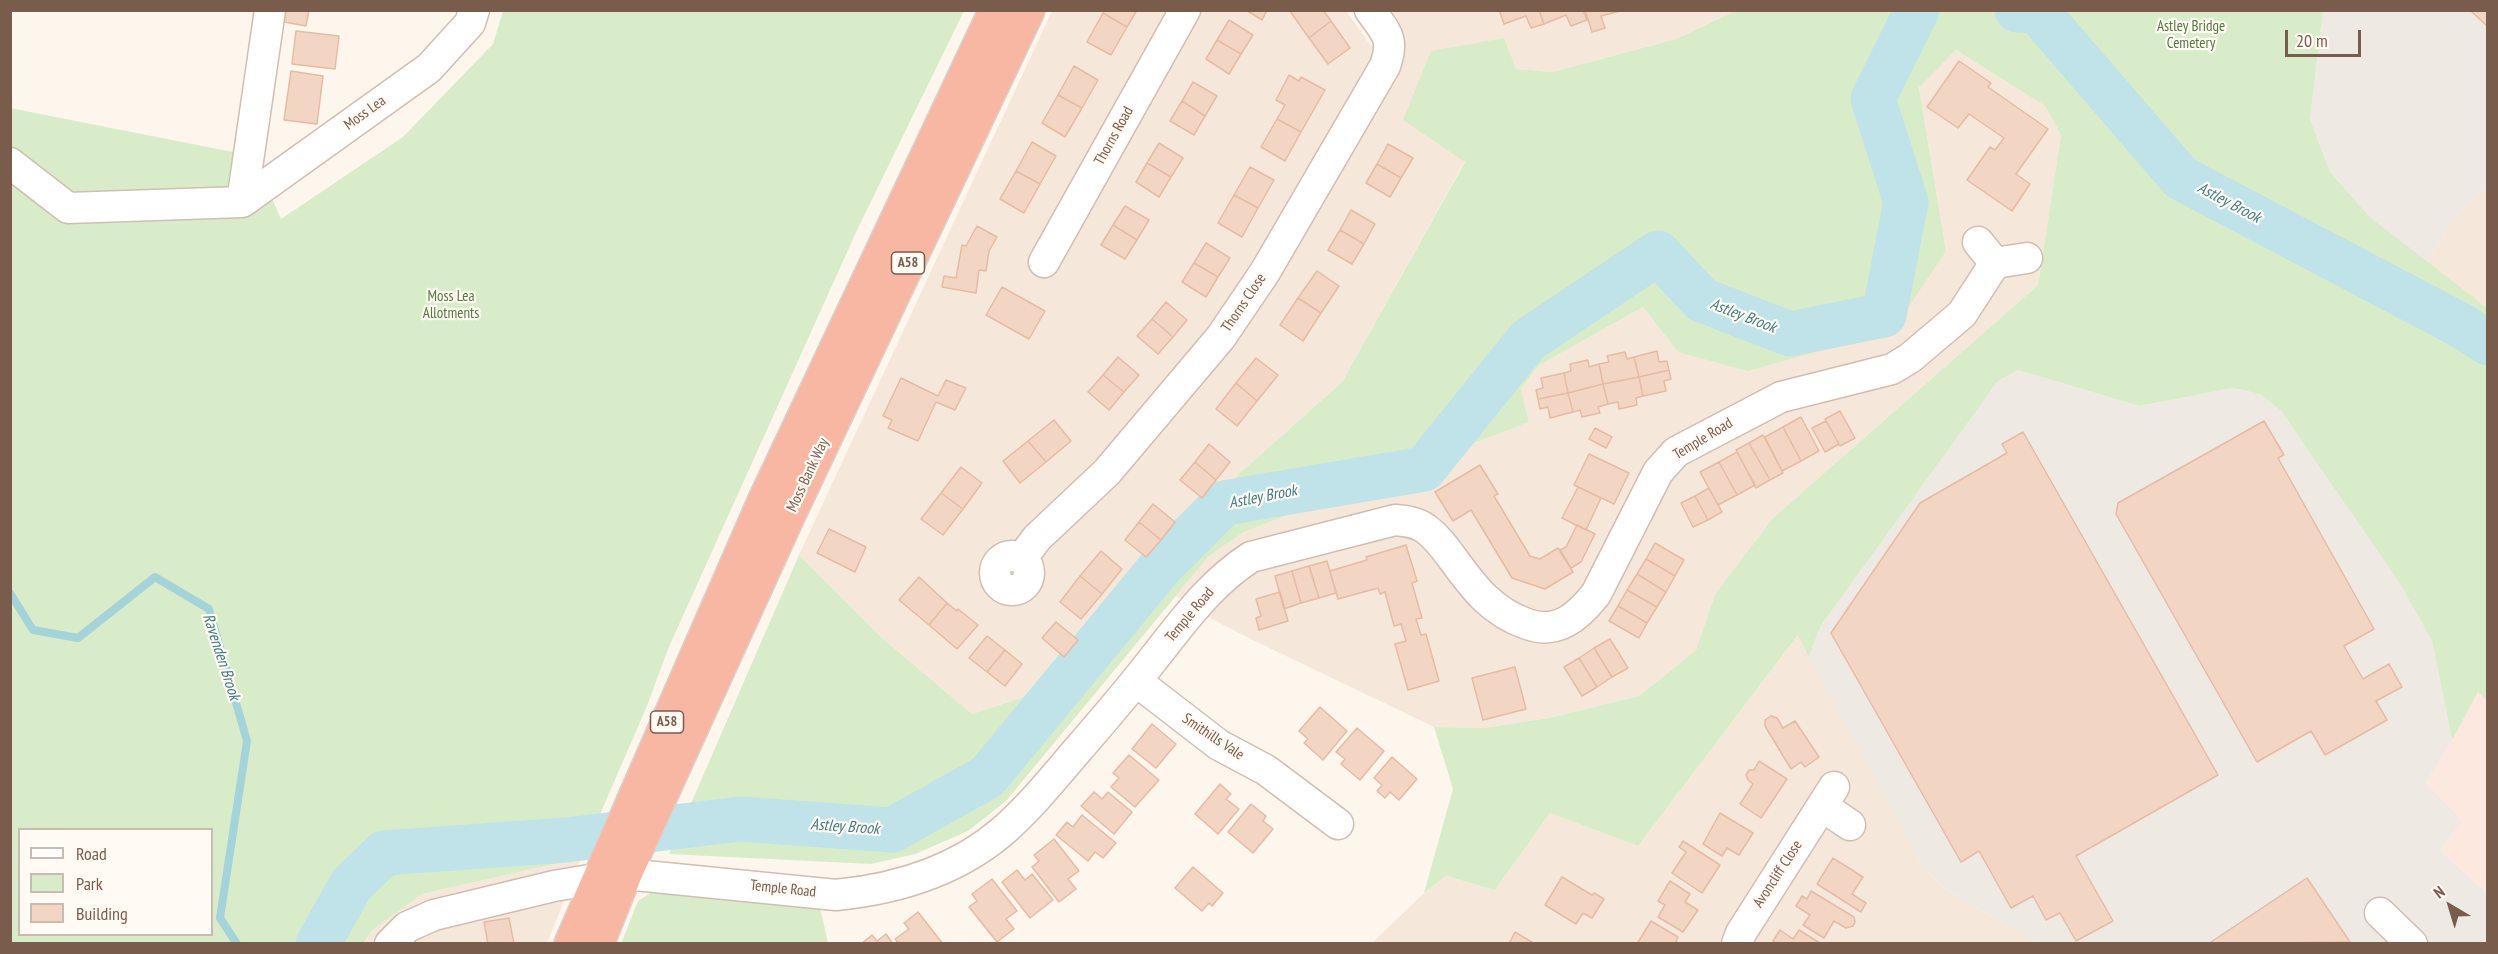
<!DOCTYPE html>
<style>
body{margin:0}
#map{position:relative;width:2498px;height:954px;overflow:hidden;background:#fdf6ec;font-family:"PT Sans Narrow",sans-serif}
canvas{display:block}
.frame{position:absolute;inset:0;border:12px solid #7a5c4d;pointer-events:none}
.legend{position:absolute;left:18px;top:828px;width:195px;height:108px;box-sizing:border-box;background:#fffaf3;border:2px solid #cabbb1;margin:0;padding:8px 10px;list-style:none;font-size:18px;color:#7a5c4d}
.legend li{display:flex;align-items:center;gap:12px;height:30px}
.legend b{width:30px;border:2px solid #cabbb1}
.north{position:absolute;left:2420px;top:876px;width:60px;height:60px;-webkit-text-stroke:4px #fffaf3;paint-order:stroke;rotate:322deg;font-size:16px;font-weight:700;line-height:24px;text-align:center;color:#7a5c4d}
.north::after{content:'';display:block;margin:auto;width:21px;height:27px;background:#7a5c4d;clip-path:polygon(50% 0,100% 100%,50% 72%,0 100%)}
.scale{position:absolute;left:2285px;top:30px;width:76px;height:27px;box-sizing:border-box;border:3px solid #7a5c4d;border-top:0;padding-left:8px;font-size:18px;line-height:21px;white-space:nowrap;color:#7a5c4d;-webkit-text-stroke:4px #fffaf3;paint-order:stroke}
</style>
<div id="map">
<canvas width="2498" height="954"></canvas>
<div class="frame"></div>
<ul class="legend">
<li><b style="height:8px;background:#fff"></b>Road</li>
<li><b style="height:16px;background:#d8ecc9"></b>Park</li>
<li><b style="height:16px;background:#f3d5c3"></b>Building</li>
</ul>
<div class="north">N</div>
<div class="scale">20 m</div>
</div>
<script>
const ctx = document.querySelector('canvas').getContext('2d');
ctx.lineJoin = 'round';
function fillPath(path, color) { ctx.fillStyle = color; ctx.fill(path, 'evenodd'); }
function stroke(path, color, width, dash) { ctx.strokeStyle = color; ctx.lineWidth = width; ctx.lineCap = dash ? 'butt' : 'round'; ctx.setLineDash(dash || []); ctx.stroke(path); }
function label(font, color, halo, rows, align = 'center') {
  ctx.font = font + ' "PT Sans Narrow",sans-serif'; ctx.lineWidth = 4.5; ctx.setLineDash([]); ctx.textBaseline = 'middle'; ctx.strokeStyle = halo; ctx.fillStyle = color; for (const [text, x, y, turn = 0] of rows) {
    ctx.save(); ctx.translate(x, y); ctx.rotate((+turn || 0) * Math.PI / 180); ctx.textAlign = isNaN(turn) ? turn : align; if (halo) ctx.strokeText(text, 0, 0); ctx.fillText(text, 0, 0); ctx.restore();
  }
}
fillPath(new Path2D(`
 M1052 11H1346L1371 46 1397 19 1391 11H1735L1676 39 1552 72 1516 69 1342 382 1240 473 1151 564 1045 690 972 714 882 638 799 555Z
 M1956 50 2045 106 2061 135 2038 285 1773 518 1715 594 1696 650 1639 696 1549 718 1483 728 1434 727 1255 641 1204 615 1176 596 1209 556 1244 532 1529 422 1521 389 1538 366 1643 307 1678 352 1946 251 1919 86Z
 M2487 186V308L2427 263 2452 221Z
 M1799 634 1919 860 1941 886 2037 943 1371 944 1424 893 1446 876 1495 890 1550 813 1638 846Z
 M581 858 547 943 364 944 372 930 422 894Z`), '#f5e8da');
fillPath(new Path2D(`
 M2478 692 2488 701 2487 893 2440 850 2426 783Z`), '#fde8e0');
fillPath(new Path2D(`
 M2323 11H2487V186L2452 221 2427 263 2371 218 2330 172 2310 119Z
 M2018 370 2139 406 2233 388 2260 394 2281 411 2400 584 2432 641 2452 740 2426 783 2462 821 2440 850 2487 893V943H2037L1941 886 1919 860 1809 657 1820 627 1998 381Z`), '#efe9e4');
fillPath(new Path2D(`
 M503 11H964L858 228 668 649 647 706 581 858 422 894 372 930 364 943H11L10 108 253 156 281 219 403 137 493 44ZM20 830H212V934H20Z
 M1735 11H2323L2310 119 2330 172 2371 218 2487 308V701L2478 692 2452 740 2432 641 2400 584 2281 411 2260 394 2233 388 2139 406 2018 370 1998 381 1820 627 1809 657 1798 635 1638 846 1550 813 1495 890 1446 876 1424 893 1453 789 1434 727 1483 728 1549 718 1639 696 1696 650 1715 594 1773 518 2038 285 2061 135 2045 106 1956 50 1919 87 1946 251 1893 330 1748 371 1678 352 1643 307 1538 366 1521 389 1529 422 1244 532 1209 556 1006 801 968 831 915 854 871 864 669 854 799 555 882 638 972 714 1045 690 1151 564 1240 473 1342 382 1465 162 1403 120 1431 51 1504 38 1516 69 1552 72 1676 39Z
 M660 887 820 908 828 943 621 944 638 901Z`), '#d8ecc9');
stroke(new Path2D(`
 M10 593 33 630 78 638 155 577 209 609 247 741 220 918 237 944`), '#a5d3da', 8);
stroke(new Path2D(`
 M2017 10 2037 11 2181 178 2462 326 2488 343
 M318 944 351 885 384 853 566 840 740 819 892 830 987 777 1163 564 1224 503 1424 469 1528 340 1658 253 1702 300 1790 334 1884 315 1906 202 1873 99 1917 10`), '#bfe3e8', 45);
const building = new Path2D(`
 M286 10H309L306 26 284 22Z
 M1105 10H1137L1127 27 1103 13Z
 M1246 10H1267L1262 20Z
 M1323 10 1331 21 1309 38 1290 11Z
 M1499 10H1539L1544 24 1531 28 1526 16 1504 24Z
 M1539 10H1583L1587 20 1571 26 1566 15 1544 24Z
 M1585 10H1620V11L1601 16 1605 28 1592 32Z
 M2470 10H2488V27Z
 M1103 13 1127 27 1111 55 1087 42Z
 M1229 20 1253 35 1241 54 1217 40Z
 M1331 21 1350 48 1328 64 1309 38Z
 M296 31 339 36 335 69 292 64Z
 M1217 40 1241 54 1229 74 1206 59Z
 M1959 61 1991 83 1988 87 2048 129 2016 174 2030 184 2012 211 1967 180 1990 147 1995 150 2004 138 1969 114 1958 128 1927 107Z
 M1074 66 1098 80 1082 108 1058 95Z
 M291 71 323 76 317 124 284 120Z
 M1289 75 1299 81 1301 77 1325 90 1301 132 1277 119 1285 105 1276 100Z
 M1193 82 1217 96 1205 116 1182 101Z
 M1058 95 1082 108 1065 137 1042 123Z
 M1182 101 1205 116 1194 135 1170 121Z
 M1277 119 1301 132 1285 161 1261 147Z
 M1032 142 1056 156 1040 184 1016 171Z
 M1159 143 1183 158 1171 177 1147 163Z
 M1388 144 1413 158 1401 178 1377 164Z
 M1147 163 1171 177 1159 197 1136 182Z
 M1377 164 1401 178 1390 197 1366 183Z
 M1250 167 1274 180 1258 208 1234 195Z
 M1016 171 1040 184 1024 213 1000 199Z
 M1234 195 1258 208 1242 237 1218 223Z
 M1125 206 1149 220 1137 240 1113 225Z
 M1351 210 1375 224 1364 244 1340 230Z
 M1113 225 1137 240 1125 259 1101 245Z
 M977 226 997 237 989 251 986 271 979 270 976 293 942 287 944 276 956 278 962 245 966 246Z
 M1340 230 1364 244 1352 264 1328 250Z
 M1206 243 1230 258 1218 277 1194 263Z
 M1194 263 1218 277 1206 297 1182 282Z
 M1317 271 1339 286 1321 313 1298 298Z
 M1002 287 1045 311 1029 339 986 315Z
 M1298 298 1321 313 1303 341 1280 325Z
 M1166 302 1187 320 1173 337 1152 319Z
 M1152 319 1173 337 1158 354 1137 336Z
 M1657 351 1659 362 1667 361 1669 370 1639 377 1634 357Z
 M1625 352 1627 359 1634 357 1639 377 1603 384 1599 364 1609 362 1607 356Z
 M1118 357 1139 375 1124 392 1103 375Z
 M1256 358 1278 375 1257 401 1236 383Z
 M1588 360 1589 367 1599 364 1603 384 1568 393 1564 373 1571 371 1570 364Z
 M1669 370 1671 379 1664 381 1666 391 1643 396 1639 377Z
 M1564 373 1568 393 1538 399 1536 390 1543 388 1541 378Z
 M1103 375 1124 392 1109 410 1088 392Z
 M1639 377 1643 396 1636 398 1637 405 1619 409 1618 402 1608 404 1603 384Z
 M901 378 938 396 946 380 966 388 955 410 936 402 918 441 888 428 892 420 883 416Z
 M1236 383 1257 401 1237 426 1216 409Z
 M1603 384 1608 404 1598 407 1600 413 1582 417 1580 410 1573 412 1568 393Z
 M1568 393 1573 412 1550 418 1548 407 1540 409 1538 399Z
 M1840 411 1855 438 1840 446 1825 419Z
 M1801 417 1819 451 1801 461 1783 427Z
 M1054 420 1071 441 1046 462 1028 441Z
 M1826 421 1839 444 1825 452 1812 428Z
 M2264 421 2284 455 2278 458 2374 629 2344 646 2363 679 2389 664 2402 687 2376 701 2387 720 2325 755 2311 731 2257 762 2116 514 2118 503Z
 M1783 427 1801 461 1782 471 1765 437Z
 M1595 428 1612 437 1606 448 1589 439Z
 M2023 432 2218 775 2076 856 2113 921 2076 941 2060 913 2046 920 2033 896 2011 908 1979 851 1961 862 1831 633 1920 503 2007 453 2002 444Z
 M1763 435 1783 473 1770 480 1749 443Z
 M1028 441 1046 462 1020 483 1003 461Z
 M1749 443 1770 480 1756 488 1736 450Z
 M1209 444 1230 462 1216 480 1195 462Z
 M1737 452 1755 485 1737 495 1719 462Z
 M1589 454 1629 473 1614 504 1574 485Z
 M1195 462 1216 480 1202 498 1180 480Z
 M1719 462 1737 495 1718 505 1700 472Z
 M1480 465 1498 494 1494 496 1530 556 1540 559 1558 548 1573 572 1545 589 1512 578 1471 510 1453 521 1435 492Z
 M961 467 982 483 963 509 941 493Z
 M1578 487 1601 498 1586 530 1562 518Z
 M1709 488 1722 512 1708 520 1695 496Z
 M941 493 963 509 943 535 921 519Z
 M1695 496 1708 520 1693 527 1681 503Z
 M1153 504 1175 522 1161 540 1139 522Z
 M1139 522 1161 540 1146 557 1125 540Z
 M1577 525 1595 534 1581 562 1571 568 1560 550 1566 547Z
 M829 529 866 547 855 572 817 553Z
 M1655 543 1684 560 1675 576 1646 559Z
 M1406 545 1417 581 1412 583 1422 618 1416 619 1421 635 1426 634 1439 681 1408 690 1395 644 1406 641 1401 624 1394 626 1385 592 1380 594 1378 588 1338 599 1330 571 1367 560 1366 557Z
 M1101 551 1122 569 1102 594 1080 576Z
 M1646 559 1675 576 1666 592 1637 574Z
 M1327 561 1336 593 1319 598 1309 566Z
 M1309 566 1319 598 1301 603 1292 571Z
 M1292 571 1301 603 1284 609 1275 576Z
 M1637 574 1666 592 1657 607 1627 590Z
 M1080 576 1102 594 1081 619 1060 602Z
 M919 577 947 603 929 625 899 600Z
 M1627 590 1657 607 1647 623 1618 606Z
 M1280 592 1288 621 1259 630 1256 618 1261 616 1256 599Z
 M947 603 957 611 958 609 978 625 957 649 929 625Z
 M1618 606 1647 623 1639 638 1609 621Z
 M1056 622 1078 640 1064 657 1042 638Z
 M987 636 1005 650 987 672 969 658Z
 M1610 639 1628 668 1612 677 1594 648Z
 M1594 648 1612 677 1597 687 1579 658Z
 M1005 650 1022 664 1005 686 987 672Z
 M1579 658 1597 687 1582 696 1564 667Z
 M1515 667 1526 709 1483 720 1472 678Z
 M1320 707 1347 731 1323 760 1304 743 1308 739 1299 731Z
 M1771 716 1777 718 1783 728 1795 721 1819 757 1805 767 1801 762 1791 769 1765 726V720Z
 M1152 724 1176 744 1156 768 1132 749Z
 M1357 728 1384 751 1360 780 1341 764 1345 759 1336 752Z
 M1129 755 1159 780 1135 807 1111 787 1119 778 1113 773Z
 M1392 757 1417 779 1399 800 1390 792 1385 798 1377 791 1382 785 1374 778Z
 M1759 761 1787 779 1761 818 1740 804 1753 784 1748 780 1746 775 1749 770H1754Z
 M1220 784 1231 794 1226 799 1239 809 1218 834 1195 814Z
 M1094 792 1102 799 1108 792 1132 812 1114 834 1081 806Z
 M1251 804 1266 816 1263 821 1273 829 1253 853 1228 832Z
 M1720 813 1753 833 1739 855 1727 848 1722 856 1703 844Z
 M1082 815 1116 843 1103 858 1095 852 1088 861 1056 835 1067 822 1073 827Z
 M1054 839 1079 871 1068 879 1076 889 1059 902 1032 867 1039 861 1034 855Z
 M1683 841 1720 865 1702 893 1672 873 1686 852 1679 847Z
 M1833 858 1863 877 1852 894 1866 903 1861 912 1817 884Z
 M1193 867 1223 893 1212 906 1209 903 1202 911 1175 888Z
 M1017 870 1025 880 1032 874 1053 900 1030 918 1002 882Z
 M1562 877 1592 895 1594 893 1604 899 1592 918 1583 913 1576 924 1545 905Z
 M2307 878 2350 942 2208 944Z
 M992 879 1017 911 1006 919 1014 929 997 942 969 907 977 901 972 894Z
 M1670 881 1690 894 1685 902 1698 910 1683 932 1658 917 1665 905 1658 901Z
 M1811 891 1854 917 1855 922 1853 926 1846 928 1834 921 1824 938 1803 925 1810 915 1796 906 1802 896 1807 899Z
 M918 912 943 944H899L895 939 909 929 904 923Z
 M509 918 514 944H488L484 922Z
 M1651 921 1678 937 1676 941 1679 944H1637Z
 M1780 930 1793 939 1799 930 1820 943 1776 944 1773 941Z
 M1515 932 1535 944H1509Z
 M886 934 893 944H861L872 935 877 941Z`);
fillPath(building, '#f3d5c3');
stroke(building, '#e6bba3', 1.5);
const street = new Path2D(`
 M10 163 68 208 242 202 429 68 470 23 474 10
 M242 202 270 10
 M1978 242 1995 263 2027 258
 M1044 262 1185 10
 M995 573a17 17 0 1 1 34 0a17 17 0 1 1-34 0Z
 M1022 558 1037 538 1107 472 1221 337 1265 272 1385 66C1395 38 1386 33 1370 10
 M1136 681 1219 745 1266 770 1338 824
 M1822 806 1850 825
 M2380 913 2412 944
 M390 944 407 927 434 915 554 886 625 874 836 895C897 889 957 871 1004 830 1030 807 1052 780 1075 753 1101 723 1127 693 1151 662 1182 623 1209 584 1251 557L1395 520C1406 521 1417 522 1426 529 1437 537 1445 548 1453 559 1474 588 1492 612 1527 624 1557 635 1578 617 1596 594L1658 472 1676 452 1781 397 1892 369 1910 358 1962 314 1995 263
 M1737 944 1741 933 1834 787`);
const highway = new Path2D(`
 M571 944 764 502 996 10
 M597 944 625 874 788 516 1028 10`);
stroke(street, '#d1beb0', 33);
stroke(highway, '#dad1cd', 36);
stroke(street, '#fff', 30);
stroke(highway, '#f7b7a3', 33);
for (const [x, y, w] of [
 [908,263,33],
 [667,722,33]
]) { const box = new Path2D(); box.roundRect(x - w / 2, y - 11, w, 22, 4.5); ctx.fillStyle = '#fffaf3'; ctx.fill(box); stroke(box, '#7a5c4d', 1.5); }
label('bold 14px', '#7a5c4d', null, [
 ["A58",908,263],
 ["A58",667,722]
]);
label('15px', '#537a41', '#fffaf3', [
 ["Astley Bridge",2191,27],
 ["Cemetery",2191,44],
 ["Moss Lea",451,297],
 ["Allotments",451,314]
]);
label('15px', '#7a5c4d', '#fffaf3', [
 ["Moss Lea",365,113,-36],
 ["Thorns Road",1114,136,-61],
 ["Thorns Close",1244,303,-56],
 ["Temple Road",1703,439,-31],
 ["Moss Bank Way",808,475,-65],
 ["Temple Road",1190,615,-50],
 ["Smithills Vale",1213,737,34],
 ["Avoncliff Close",1778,874,-57],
 ["Temple Road",783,889,6]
]);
label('italic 16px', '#437c86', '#fffaf3', [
 ["Astley Brook",2229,203,28],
 ["Astley Brook",1743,316,21],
 ["Astley Brook",1263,497,-11],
 ["Ravenden Brook",221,657,72],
 ["Astley Brook",845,827,4]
]);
</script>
